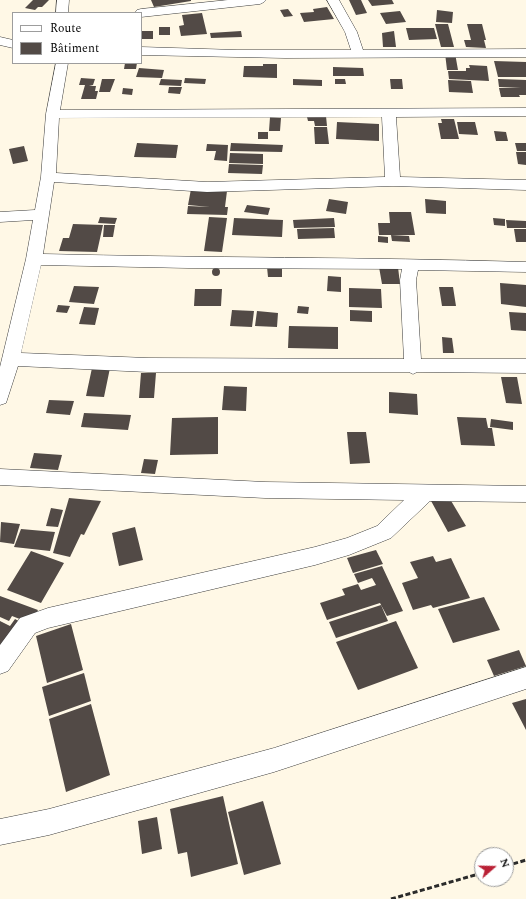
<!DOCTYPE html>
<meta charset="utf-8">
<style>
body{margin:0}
#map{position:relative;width:526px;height:899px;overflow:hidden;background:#fff8e6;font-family:Spectral,serif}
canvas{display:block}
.legend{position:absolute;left:12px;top:12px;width:130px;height:52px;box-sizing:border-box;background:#fff;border:1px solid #9d9d9d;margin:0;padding:5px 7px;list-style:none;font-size:12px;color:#090909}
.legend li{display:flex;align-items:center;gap:8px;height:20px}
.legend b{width:20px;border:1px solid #9d9d9d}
.north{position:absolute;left:474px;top:847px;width:40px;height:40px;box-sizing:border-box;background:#fff;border:1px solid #9d9d9d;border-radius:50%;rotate:70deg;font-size:11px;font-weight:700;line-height:16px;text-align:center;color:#090909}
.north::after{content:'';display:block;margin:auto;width:14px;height:18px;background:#ba2136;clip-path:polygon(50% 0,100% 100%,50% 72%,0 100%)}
</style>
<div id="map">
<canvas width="526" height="899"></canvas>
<ul class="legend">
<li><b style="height:5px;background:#fff"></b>Route</li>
<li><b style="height:11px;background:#524a46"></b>Bâtiment</li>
</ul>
<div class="north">N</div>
</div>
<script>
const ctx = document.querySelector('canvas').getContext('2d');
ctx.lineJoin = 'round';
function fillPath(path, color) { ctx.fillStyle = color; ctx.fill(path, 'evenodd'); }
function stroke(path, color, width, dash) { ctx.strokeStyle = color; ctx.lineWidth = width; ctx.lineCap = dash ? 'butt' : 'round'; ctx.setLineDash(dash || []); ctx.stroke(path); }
fillPath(new Path2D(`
 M33 0H49L42 7H38L35 10 25 8Z
 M151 0H191V1L154 7Z
 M349 0H361L367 13 356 15Z
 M368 0H392L394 4 372 6Z
 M327 7 334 19 304 22 300 13 314 12 313 9Z
 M288 9 293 16 284 17 280 10Z
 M437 10 453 12 452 23 436 22Z
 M400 11 406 22 386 24 380 13Z
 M202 13 207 34 181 36 179 26 184 25 182 15Z
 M435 24H448L454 47H441Z
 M467 24H482L486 40H484L486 48 466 47 464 40H471Z
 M159 27H170V35H159Z
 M406 28H434L437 39 409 40Z
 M142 31H153V39H141Z
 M241 31 242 37 211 38 210 33Z
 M394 31 396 47H383L382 33Z
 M445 53H455L458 70H447Z
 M494 61 526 62V77H498Z
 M125 63H137L136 69H124Z
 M263 64H277V78L243 77 244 66H263Z
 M469 65 487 66 489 81 449 79 448 71H466V68H470Z
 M333 67 363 68 364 76H333Z
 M139 68 164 70 162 78 136 77Z
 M81 78 95 79 93 85 89 86H96L95 91H98L96 99H81L85 85H79Z
 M185 78 206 79 205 84 184 83Z
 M102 79H115L110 92H99Z
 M161 79 182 80 181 86 159 85Z
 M293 79 322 80V86L293 85Z
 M335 79H345L346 84H335Z
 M390 79H402L403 89H391Z
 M498 79 526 80V95H519L520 97H501L499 88H521L499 87Z
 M448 80 471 81 473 93 449 92Z
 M169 87H182L180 94 168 93Z
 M123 88 133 89 132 95 122 94Z
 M326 116 327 126H315L314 121H308L307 117Z
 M270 117 281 118 280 131H269Z
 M441 119H454L459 139H441L438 123H442Z
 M337 122 379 124V141L336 139Z
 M457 122H475L478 135 459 134Z
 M314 127H327L329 144H315Z
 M494 131 506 132 508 141H496Z
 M258 132H268V139H258Z
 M137 143 178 145 176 158 134 157Z
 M231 143 283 145 282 152 230 151Z
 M515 143H526V151H517Z
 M207 144 228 145 227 161 214 160 216 151H206Z
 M24 146 28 161 13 164 9 149Z
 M516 152H526V165L518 164Z
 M230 153 263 154V164L229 163Z
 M229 164 263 165 262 174 228 173Z
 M191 189 227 191 225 207H228L227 215 187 214 188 206 210 207 188 205Z
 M329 199 348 202 346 214 326 211Z
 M425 199 446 201V214L426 213Z
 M247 205 270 208 268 215 244 212Z
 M389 212H411L415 235H379L378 223H390Z
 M100 217 117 218 115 224 98 223Z
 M209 217 227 218 222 252 204 251Z
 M234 218 283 220 282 237 232 235Z
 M334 218 335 227 294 228 293 220Z
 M493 218 505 219V226L494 225Z
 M506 220 526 221V228H507Z
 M73 224 103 225 97 252 59 251 63 238H69Z
 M104 225H115L113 237H103Z
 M334 228 335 238 298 239 297 229Z
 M514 229H526V242H516Z
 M391 235 409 236 410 242 392 241Z
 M378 236 388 237V243L378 242Z
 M267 267H282V277H268Z
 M379 267H398L400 284H382Z
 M212 272a4 4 0 1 1 8 0a4 4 0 1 1-8 0Z
 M328 276 341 277V292L327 291Z
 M500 283 526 285V307L501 304Z
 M74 286 99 287 94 304 69 302Z
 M439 287H453L456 306H442Z
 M349 288 381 289 382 308 349 307Z
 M195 289H222L221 306H194Z
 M58 305 70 306 67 313 56 312Z
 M298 306 309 307 308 314 297 313Z
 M84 307 99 308 95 325 79 324Z
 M232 310 254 311 252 327 230 326Z
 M350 310 372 311V322L350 321Z
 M257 311 278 313 277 327 255 326Z
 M509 312 526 313V331L511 330Z
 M289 326 338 327V349L288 348Z
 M442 337 452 338 454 353H443Z
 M92 368H110L104 397 86 396Z
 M141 373H156L154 398H139Z
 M501 377H517L522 404 506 403Z
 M224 386 247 387 246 411 222 410Z
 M389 392 417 394 418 415 389 413Z
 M49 400 74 401 70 415 46 413Z
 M84 413 131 415 128 430 81 427Z
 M218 417V454L170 455 172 418Z
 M457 417 486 418 488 428H492L495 446 461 445Z
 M491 419 513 422V430L490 427Z
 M347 432H366L370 463 350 464Z
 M34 453 62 455 58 470 30 468Z
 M144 459 158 460 155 474 141 473Z
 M447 494 466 526 448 532 430 499Z
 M69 498 101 501 84 535 81 534 70 557 53 553Z
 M51 508 63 510 58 527 46 526Z
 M1 522 20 524 14 544 0 542Z
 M135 527 143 560 119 566 112 533Z
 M21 529 55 532 50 551 14 547Z
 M376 550 383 564 353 573 347 558Z
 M31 551 64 563 41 603 7 590Z
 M433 556 436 562 451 558 470 598 433 608 431 605 413 610 402 583 418 578 410 562Z
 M382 566 403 611 387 616 380 603 327 620 320 603 345 595 342 589 358 584 361 590 376 585 372 578 358 583 354 574Z
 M0 596 38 610 30 623 12 616 9 621 0 617Z
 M484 597 500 630 453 643 438 609Z
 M381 605 388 621 336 638 329 622Z
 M15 619 26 625 0 663V621L10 626Z
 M396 621 418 668 358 690 336 642Z
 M71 624 83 670 47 683 36 636Z
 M519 650 526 666 494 676 487 660Z
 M84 673 91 701 49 716 42 687Z
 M526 699V730L512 703Z
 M91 704 110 775 66 792 49 719Z
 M223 796 238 864 191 877 187 852 178 854 170 809Z
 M263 801 281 864 244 875 228 812Z
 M157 817 162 849 142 854 138 821Z`), '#524a46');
const minor = new Path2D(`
 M57 0H69L68 13H56Z
 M228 0H266L264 2 260 4 141 17V13H135L137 10 141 9Z
 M327 0H339L357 32 363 50 526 49V57L285 58 141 55V47L237 50H351L345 32Z
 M0 37 13 40V48L0 45Z
 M56 63H68L60 110 526 108V116L396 117 400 177 526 180V190L393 186 207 192 54 182 43 254C204 258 365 257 526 262V272L418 270 416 280 421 359H526V373L417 372 413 374 409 372H148L18 366 6 403 0 405V367L26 259 33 220 0 222V212L35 210 41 177 46 114ZM382 117 385 177 207 182 56 173 59 118ZM41 265 188 268 402 269 400 280 404 359 148 358 21 353Z
 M0 469 265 482 526 486V502L430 501 391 538 349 555 315 565 48 628 35 633 8 671 0 674V645L20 618 48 608 315 547 347 538 377 526 404 500 265 498 0 485Z
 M526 667V689L274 772 49 835 0 845V819L49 809 274 748Z`);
stroke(minor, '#3c3c3c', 1);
stroke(new Path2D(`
 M506 866 526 860
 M391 899 482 873`), '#2b2b2b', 3, [5, 2.5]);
fillPath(minor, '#fff');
</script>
